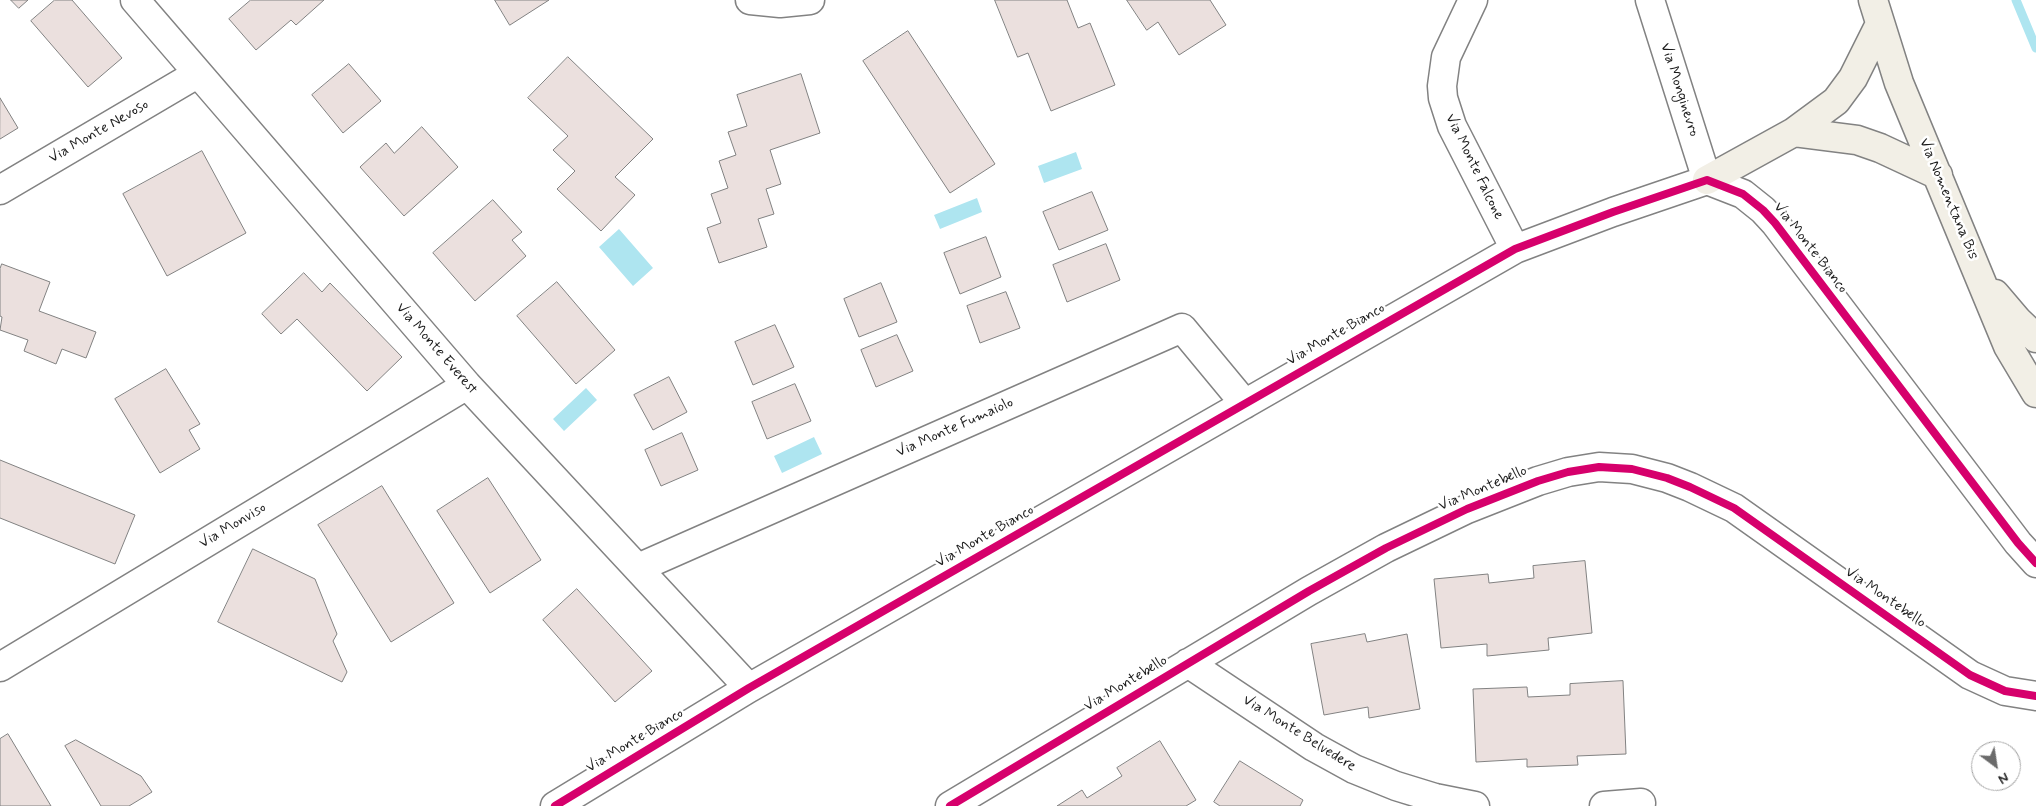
<!DOCTYPE html>
<style>
body{margin:0}
#map{position:relative;width:2036px;height:806px;overflow:hidden;background:#fff;font-family:Mynerve,sans-serif}
canvas{display:block}
.north{position:absolute;left:1971px;top:741px;width:50px;height:50px;box-sizing:border-box;background:#fff;border:1px solid #a4a4a4;border-radius:50%;rotate:149deg;font-size:14px;font-weight:700;line-height:20px;text-align:center;color:#1c1c1c}
.north::after{content:'';display:block;margin:auto;width:18px;height:22px;background:#6b6b6b;clip-path:polygon(50% 0,100% 100%,50% 72%,0 100%)}
</style>
<div id="map">
<canvas width="2036" height="806"></canvas>
<div class="north">N</div>
</div>
<script>
const ctx = document.querySelector('canvas').getContext('2d');
ctx.lineJoin = 'round';
function fillPath(path, color) { ctx.fillStyle = color; ctx.fill(path, 'evenodd'); }
function stroke(path, color, width, dash) { ctx.strokeStyle = color; ctx.lineWidth = width; ctx.lineCap = dash ? 'butt' : 'round'; ctx.setLineDash(dash || []); ctx.stroke(path); }
function label(font, color, halo, rows, align = 'center') {
  ctx.font = font + ' Mynerve,sans-serif'; ctx.lineWidth = 5; ctx.setLineDash([]); ctx.textBaseline = 'middle'; ctx.strokeStyle = halo; ctx.fillStyle = color; for (const [text, x, y, turn = 0] of rows) {
    ctx.save(); ctx.translate(x, y); ctx.rotate((+turn || 0) * Math.PI / 180); ctx.textAlign = isNaN(turn) ? turn : align; if (halo) ctx.strokeText(text, 0, 0); ctx.fillText(text, 0, 0); ctx.restore();
  }
}
fillPath(new Path2D(`
 M1076 152 1082 169 1044 183 1038 166Z
 M977 198 982 212 940 229 934 215Z
 M619 229 653 268 633 286 599 247Z
 M586 388 597 400 564 431 553 419Z
 M814 437 822 454 782 473 774 456Z`), '#aee5f0');
stroke(new Path2D(`
 M2016 0 2036 48`), '#aee5f0', 9);
const building = new Path2D(`
 M11 0H28L19 8Z
 M55 0H72L122 58 88 87 31 21Z
 M251 0H324L296 25 291 20 256 50 229 19Z
 M495 0H549L510 25Z
 M995 0H1067L1078 28 1090 23 1115 85 1051 111 1028 53 1018 57Z
 M1127 0H1210L1226 25 1179 55 1158 22 1147 30Z
 M908 31 995 164 950 193 863 61Z
 M568 57 653 139 615 177 635 195 601 231 557 189 575 171 553 150 568 136 528 98Z
 M349 64 381 101 343 133 312 95Z
 M801 74 820 133 770 150 781 184 766 189 774 214 758 219 767 247 719 263 707 228 721 223 711 194 728 188 719 161 736 155 728 132 747 126 737 95Z
 M0 98 18 128 0 139Z
 M422 127 458 167 404 216 360 167 386 143 394 153Z
 M202 151 246 233 167 276 123 194Z
 M1092 192 1108 230 1059 250 1043 212Z
 M493 200 522 232 512 240 526 256 475 301 433 253Z
 M986 237 1001 277 960 294 944 253Z
 M1106 244 1120 280 1067 302 1053 265Z
 M2 264 50 282 39 311 96 332 86 358 62 349 56 364 24 351 28 340 0 330 2 317 0 316V269Z
 M304 273 322 292 330 283 402 357 367 391 297 319 281 334 262 314Z
 M557 282 615 350 576 384 517 316Z
 M881 283 897 322 859 337 844 299Z
 M1006 292 1020 328 980 343 967 306Z
 M775 325 794 367 753 385 735 342Z
 M897 335 913 371 876 387 861 350Z
 M166 369 200 424 189 430 200 449 160 473 115 399Z
 M669 377 687 412 653 430 634 395Z
 M795 384 811 421 767 439 752 402Z
 M682 433 698 470 661 486 645 450Z
 M0 460 135 515 115 564 0 518Z
 M488 478 541 560 490 593 437 511Z
 M382 486 454 603 391 642 318 525Z
 M253 549 315 579 337 634 333 641 347 672 342 682 218 622Z
 M1585 561 1592 633 1548 638 1549 650 1487 656V644L1441 648 1434 579 1488 574 1489 583 1534 578 1533 566Z
 M577 589 652 671 615 702 543 620Z
 M1365 634 1367 642 1407 634 1420 709 1369 718 1368 707 1324 715 1311 644Z
 M1623 681 1626 754 1577 756 1578 765 1527 767V759L1476 762 1473 689 1527 687 1528 697 1570 695V684Z
 M8 734 51 806H0V739Z
 M76 740 141 776 152 792 129 806H101L65 746Z
 M1160 741 1196 800 1186 806H1057L1082 790 1087 798 1122 776 1117 768Z
 M1240 761 1303 800 1300 806H1220L1214 802Z`);
fillPath(building, '#ebe0de');
stroke(building, '#828282', 1);
const minor = new Path2D(`
 M135 0 467 385 749 688
 M750 0 780 3 810 0
 M1473 0 1446 57 1442 86 1443 98 1452 126 1515 249
 M1650 0 1707 180
 M0 190 197 74
 M638 568 1182 328 1245 404
 M1188 663 1314 747 1354 769 1396 786 1435 798 1475 806
 M0 667 467 385
 M555 806 749 688 1515 249 1613 212 1707 180 1743 194 1763 210 1775 223 2018 543 2036 563
 M950 806 1309 591 1386 548 1467 509 1538 481 1568 472 1599 467 1632 469 1667 478 1690 487 1734 508 1970 675 2005 691 2036 696
 M1604 806 1641 803`);
const major = new Path2D(`
 M1873 0 1899 83 2008 346 2036 393
 M1794 132 1857 140 1880 148 1938 175
 M1707 180 1794 132 1836 101 1853 78 1880 24
 M1995 294 2018 321 2036 338`);
stroke(minor, '#828282', 31);
stroke(major, '#828282', 31);
stroke(minor, '#fff', 28);
stroke(major, '#f2efe6', 28);
stroke(new Path2D(`
 M555 806 749 688 1515 249 1613 212 1707 180 1743 194 1763 210 1775 223 2018 543 2036 563
 M950 806 1309 591 1386 548 1467 509 1538 481 1568 472 1599 467 1632 469 1667 478 1690 487 1734 508 1970 675 2005 691 2036 696`), '#d6006c', 8);
label('15px', '#1c1c1c', '#fff', [
 ["Via Monginevro",1679,90,72],
 ["Via Monte Nevoso",99,132,-30],
 ["Via Monte Falcone",1474,167,64],
 ["Via Nomentana Bis",1948,199,67],
 ["Via Monte Bianco",1810,248,52],
 ["Via Monte Bianco",1336,335,-30],
 ["Via Monte Everest",436,349,49],
 ["Via Monte Fumaiolo",955,428,-24],
 ["Via Montebello",1483,489,-23],
 ["Via Monviso",233,526,-31],
 ["Via Monte Bianco",985,537,-30],
 ["Via Montebello",1885,598,35],
 ["Via Montebello",1126,684,-31],
 ["Via Monte Belvedere",1299,734,32],
 ["Via Monte Bianco",635,741,-31]
]);
</script>
